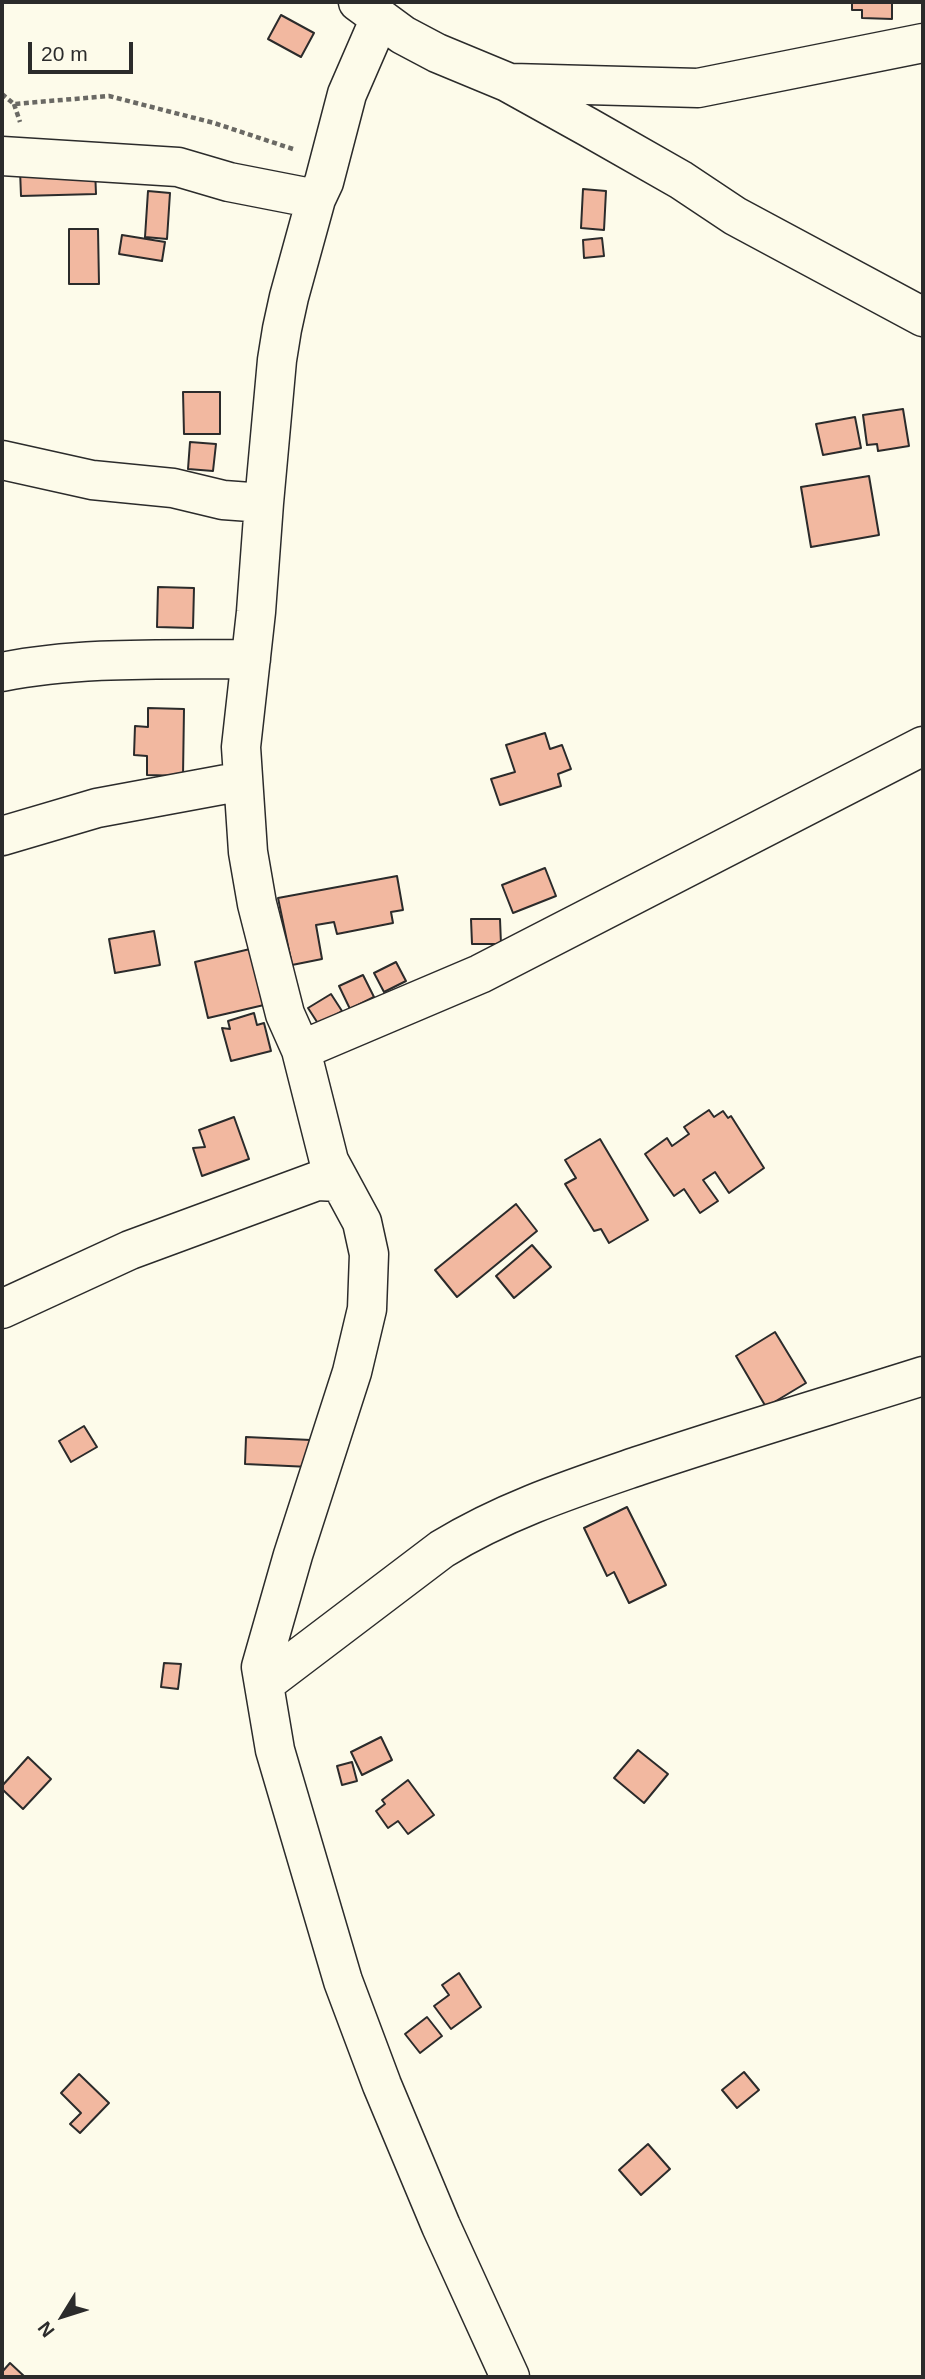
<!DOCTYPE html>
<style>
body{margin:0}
#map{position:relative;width:925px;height:2379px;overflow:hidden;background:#fdfbea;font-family:Helvetica,sans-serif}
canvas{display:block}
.frame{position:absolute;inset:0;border:4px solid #2b2b2b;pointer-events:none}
.north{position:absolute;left:28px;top:2281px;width:70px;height:70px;-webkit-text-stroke:5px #fdfbea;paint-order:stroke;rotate:232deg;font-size:19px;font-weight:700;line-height:28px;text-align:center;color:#2b2b2b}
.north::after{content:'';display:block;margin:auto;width:24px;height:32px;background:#2b2b2b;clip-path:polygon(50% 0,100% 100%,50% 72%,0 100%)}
.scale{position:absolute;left:28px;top:42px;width:105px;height:32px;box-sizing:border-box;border:4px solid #2b2b2b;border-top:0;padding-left:9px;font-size:21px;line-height:24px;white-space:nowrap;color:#2b2b2b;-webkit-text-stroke:5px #fdfbea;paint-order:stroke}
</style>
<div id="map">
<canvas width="925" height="2379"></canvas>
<div class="frame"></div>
<div class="north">N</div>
<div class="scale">20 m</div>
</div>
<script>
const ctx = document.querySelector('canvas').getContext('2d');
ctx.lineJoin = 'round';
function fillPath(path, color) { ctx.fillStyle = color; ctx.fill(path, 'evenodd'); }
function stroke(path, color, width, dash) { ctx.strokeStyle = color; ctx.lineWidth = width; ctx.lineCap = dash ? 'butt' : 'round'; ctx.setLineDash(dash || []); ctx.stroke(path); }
const building = new Path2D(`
 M852 2H892V19L862 18V10H852Z
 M281 15 314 33 301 57 268 39Z
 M95 169 96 194 21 196 20 170Z
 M583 189 606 191 604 230 581 228Z
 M148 191 170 193 167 239 145 237Z
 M69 229H98L99 284H69Z
 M122 235 165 242 162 261 119 254Z
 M602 238 604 256 584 258 583 240Z
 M183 392H220V434H184Z
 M903 409 909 446 878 451 877 444 867 445 863 415Z
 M855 417 861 448 823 455 816 424Z
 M190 442 216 444 213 471 188 469Z
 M869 476 879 535 811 547 801 487Z
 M158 587 194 588 193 628 157 627Z
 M148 708 184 709 183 776 147 775V756L134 755 135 726 148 727Z
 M545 733 550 749 562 745 571 769 558 774 561 786 500 805 491 779 515 772 506 745Z
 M545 868 556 896 513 913 502 885Z
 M397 876 403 910 391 912 393 923 337 934 334 922 316 925 322 959 292 965 278 898Z
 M471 919H500L501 944H472Z
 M154 931 160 965 115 973 109 939Z
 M250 949 264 1005 208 1018 195 962Z
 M396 962 406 981 384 992 374 973Z
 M363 975 374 997 350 1009 339 986Z
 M331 994 342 1011 319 1025 308 1008Z
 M254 1013 257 1025 264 1023 271 1051 231 1061 222 1028 230 1029 228 1021Z
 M709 1110 714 1117 723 1111 728 1118 731 1116 764 1168 729 1193 715 1172 703 1180 718 1201 700 1213 684 1189 674 1196 645 1154 667 1138 672 1146 689 1134 684 1127Z
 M234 1117 249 1159 202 1176 193 1148 205 1147 199 1130Z
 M600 1139 648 1220 609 1243 601 1229 594 1231 565 1184 576 1178 565 1160Z
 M516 1204 537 1231 457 1297 435 1270Z
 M532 1245 551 1267 514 1298 496 1276Z
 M775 1332 806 1383 766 1407 736 1356Z
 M84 1426 97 1447 71 1462 59 1441Z
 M246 1437 311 1440 310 1467 245 1464Z
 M627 1507 666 1585 629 1603 614 1572 607 1576 584 1528Z
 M164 1663 181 1664 178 1689 161 1687Z
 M381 1737 392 1760 362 1775 351 1752Z
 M638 1750 668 1774 644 1803 614 1778Z
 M28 1757 51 1779 23 1809 2 1789V1786Z
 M352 1762 357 1781 342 1785 337 1766Z
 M408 1780 434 1815 408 1834 398 1821 388 1828 376 1811 385 1804 382 1800Z
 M459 1973 481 2007 451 2029 434 2006 449 1995 442 1985Z
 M427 2017 442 2036 420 2053 405 2034Z
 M744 2072 759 2090 737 2108 722 2090Z
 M79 2074 109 2103 80 2133 70 2124 81 2113 61 2093Z
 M648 2144 670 2169 641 2195 619 2170Z
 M10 2363 25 2377H2V2372Z`);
fillPath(building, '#f2b8a0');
stroke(building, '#2b2b2b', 2);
const minor = new Path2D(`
 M358 2 403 35 437 53 507 82 588 127 681 180 735 216 923 317
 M380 18 347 94 324 182 316 199 289 297 282 329 277 360 264 503 256 612 241 747 248 852 257 904 285 1014 301 1050 329 1161 362 1222 369 1254 367 1309 352 1372 293 1555 261 1667 275 1750 343 1981 382 2085 441 2226 510 2377
 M512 83 698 88 923 43
 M2 156 178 167 229 182 316 199
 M2 460 92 480 173 488 223 500 264 503
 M2 672C81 656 171 660 251 659
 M2 836 97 808 243 781
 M301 1050 480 974 923 746
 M2 1309 130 1250 317 1181 339 1182
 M264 1684 442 1549C504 1511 571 1489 638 1466 733 1434 828 1406 923 1376`);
stroke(minor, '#2b2b2b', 41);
stroke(new Path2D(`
 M2 94 14 104 109 96 214 123 296 150
 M14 104 20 122`), '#6a6964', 4.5, [5, 3.5]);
stroke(minor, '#fdfbea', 38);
</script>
